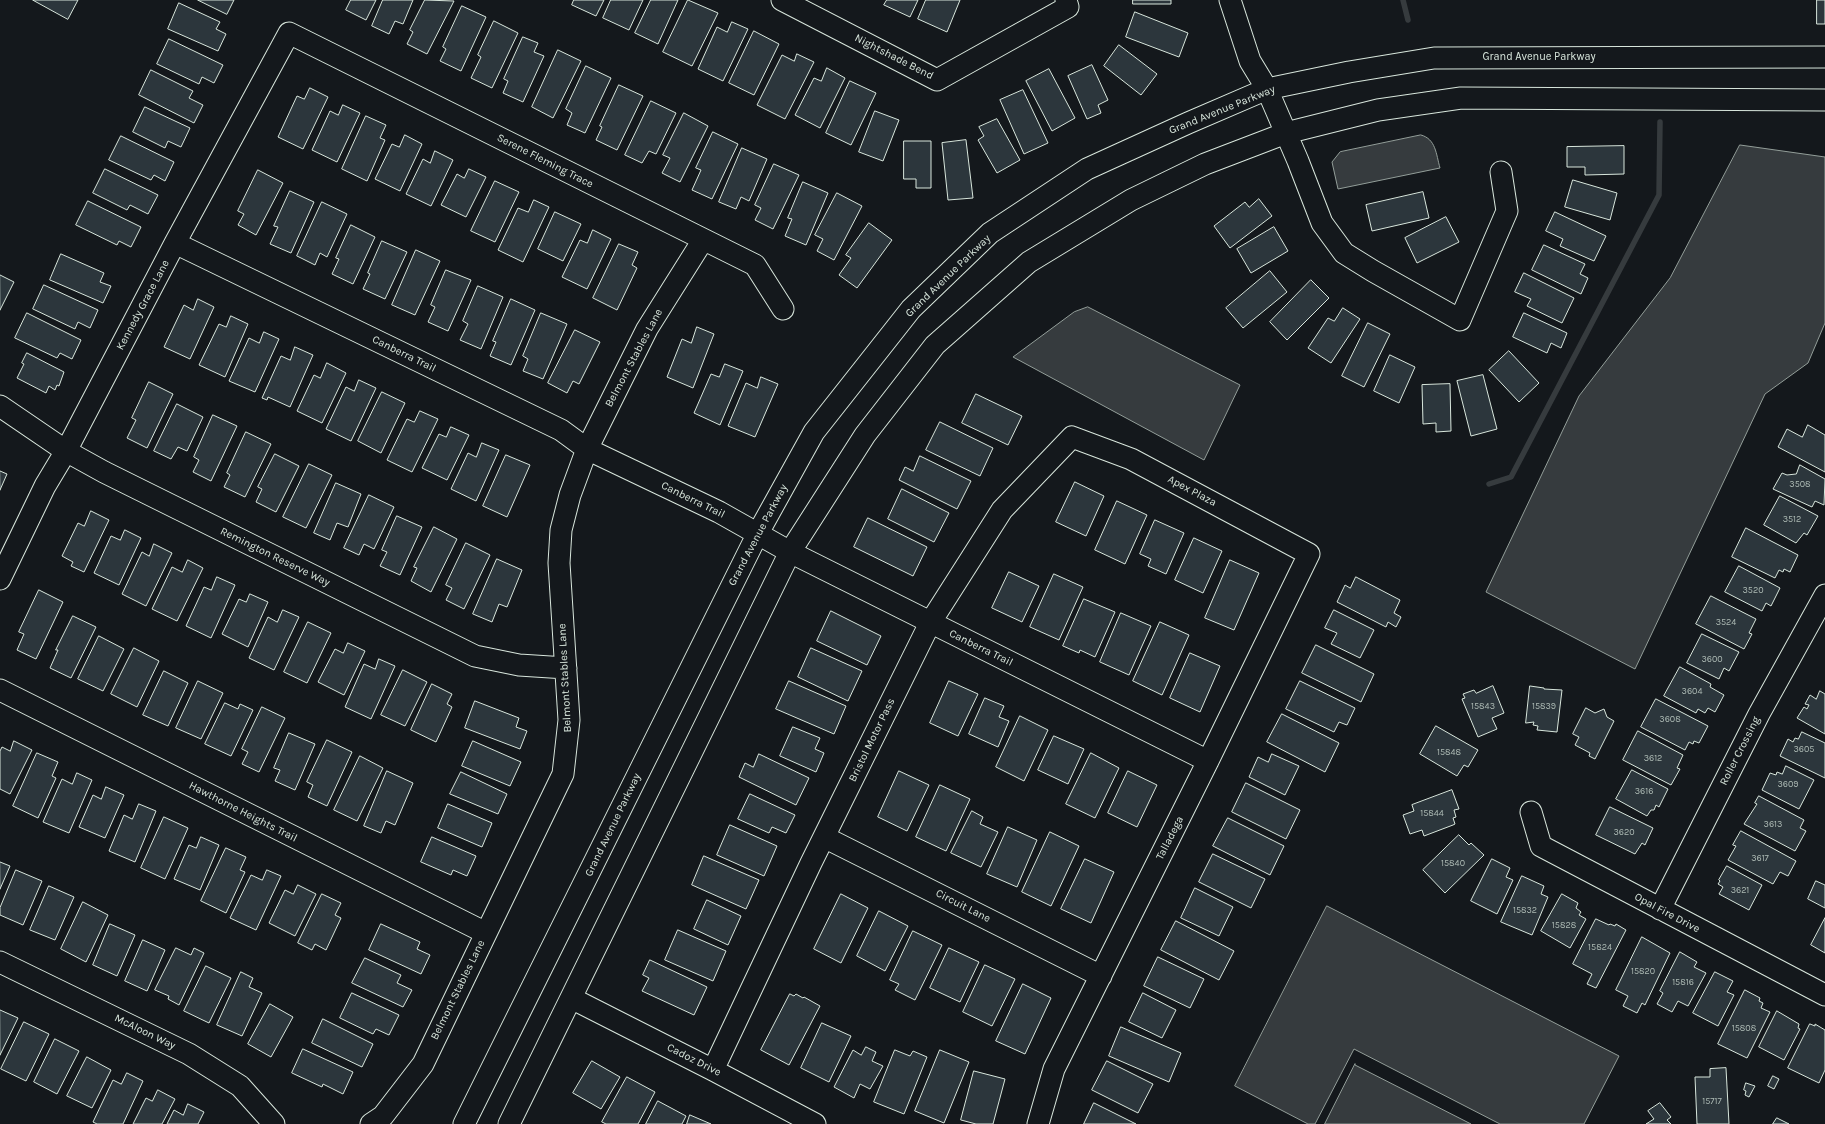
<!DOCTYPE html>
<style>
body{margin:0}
canvas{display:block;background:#14181c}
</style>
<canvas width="1825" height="1124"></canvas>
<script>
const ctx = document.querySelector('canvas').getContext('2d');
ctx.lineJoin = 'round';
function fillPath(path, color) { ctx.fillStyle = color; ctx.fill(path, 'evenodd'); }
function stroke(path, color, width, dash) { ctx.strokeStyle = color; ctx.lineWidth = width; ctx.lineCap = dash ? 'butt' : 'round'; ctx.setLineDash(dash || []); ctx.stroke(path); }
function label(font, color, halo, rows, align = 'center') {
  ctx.font = font + ' Karla,sans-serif'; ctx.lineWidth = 3; ctx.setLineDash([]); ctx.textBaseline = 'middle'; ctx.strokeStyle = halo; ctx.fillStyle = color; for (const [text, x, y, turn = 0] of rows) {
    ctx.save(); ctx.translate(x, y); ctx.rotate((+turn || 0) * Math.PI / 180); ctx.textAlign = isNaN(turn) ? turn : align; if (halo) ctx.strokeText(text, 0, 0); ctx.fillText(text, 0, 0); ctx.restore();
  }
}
const water = new Path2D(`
 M1421 135C1436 139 1436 154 1440 168L1338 189 1332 162 1340 152Z
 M1740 145 1825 157V323L1808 363 1765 394 1635 669 1486 592 1579 396 1670 278Z
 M1088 307 1240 385 1204 460 1013 357 1074 312Z
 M1327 906 1619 1056 1584 1124H1500L1354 1049 1315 1124H1308L1235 1086Z
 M1355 1064V1065L1471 1124H1325Z`);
fillPath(water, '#363b3e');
stroke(water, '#939e99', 1);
stroke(new Path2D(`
 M1403 0 1408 20
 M1489 484 1511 477 1659 195 1660 122`), '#363b3e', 5.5);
const building = new Path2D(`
 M33 0H78L68 19Z
 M198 0H234L227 14Z
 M351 0H376L366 20 346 10Z
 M383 0H413L403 24 395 21 389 34 372 26Z
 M425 0 454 1 427 54 407 44 413 32 410 30Z
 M574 0H604L596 16 572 5Z
 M611 0H643L629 30 603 18Z
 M651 0H678L658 44 635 33Z
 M688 0 718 13 692 66 663 52Z
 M887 0H918L910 17 884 5Z
 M926 0H960L947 32 918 19Z
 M1133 0H1171V4H1133Z
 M1817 0H1825V24H1817Z
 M179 3 220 22 216 29 226 34 218 51 168 29Z
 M462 6 486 17 461 71 440 61 446 49 443 47Z
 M1135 12 1188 33 1179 57 1126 37Z
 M494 21 518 33 492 88 471 78 481 57 478 55Z
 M732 22 748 29 723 81 698 69 717 27 727 32Z
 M754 31 779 44 754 95 729 83Z
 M523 37 538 43 534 52 544 56 523 102 503 93 508 81 504 79Z
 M169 39 223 65 214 83 202 77 199 84 157 64Z
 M1119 45 1157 74 1141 95 1104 66Z
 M558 50 581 61 553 118 532 107Z
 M797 54 814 62 785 119 757 105 782 55 794 61Z
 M1092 65 1108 100 1098 105 1101 113 1087 119 1068 76Z
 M586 66 611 78 585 133 567 125 572 113 566 109Z
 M827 68 845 78 820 128 795 115 814 78 821 81Z
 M1049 69 1075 118 1052 131 1026 81Z
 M151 70 193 91 189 98 203 105 194 123 139 95Z
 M850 81 876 93 851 145 826 133Z
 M619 85 643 96 617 150 596 140 602 127 600 126Z
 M310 88 328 97 303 149 278 137 297 96 304 99Z
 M1023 90 1048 143 1024 154 1000 100Z
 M651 101 676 113 656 154 649 151 642 163 625 155Z
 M343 105 360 113 337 162 312 150 330 111 338 115Z
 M145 107 190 128 181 147 168 141 165 148 133 132Z
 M875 111 899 120 883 161 859 152Z
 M684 113 708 126 680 182 662 173 670 158 663 155Z
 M366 116 386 125 380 138 385 140 367 181 342 169Z
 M997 119 1020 160 997 173 978 140 984 136 979 127Z
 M713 132 738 144 712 199 692 190 701 170 696 168Z
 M405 135 422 144 400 191 375 179 392 144 399 147Z
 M121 136 174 162 165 181 154 175 151 180 109 160Z
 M966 140 973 198 948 200 942 143Z
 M904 141H931V188H916V179H904Z
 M1624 146V174L1585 175V167H1567V147Z
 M742 148 767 159 749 201 741 197 736 209 719 202Z
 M435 151 453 160 431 206 406 194 423 159 430 163Z
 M774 164 799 175 773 229 755 220 761 208 755 205Z
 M105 169 158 195 148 214 130 205 127 210 93 193Z
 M469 169 486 177 466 217 441 205 457 174 464 178Z
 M258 170 283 183 256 235 238 225 244 214 238 211Z
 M1573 180 1617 193 1610 220 1565 207Z
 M495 181 519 192 495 242 471 231Z
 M803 182 828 193 806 245 785 236 792 219 788 218Z
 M290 191 314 202 291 253 270 244 278 227 274 226Z
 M1423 192 1429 218 1372 231 1366 205Z
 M837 193 862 206 834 260 817 251 823 239 815 235Z
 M1259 199 1272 216 1230 248 1214 226 1245 202 1249 207Z
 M534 200 549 207 523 262 498 250 518 208 528 212Z
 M88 201 141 227 131 247 119 241 117 245 76 225Z
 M322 202 347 214 327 257 320 253 315 265 297 256Z
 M555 212 581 224 563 261 538 249Z
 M1555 212 1606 236 1594 261 1560 246 1563 239 1546 231Z
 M1446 217 1459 242 1417 263 1405 238Z
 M869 223 892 240 857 288 839 275 851 258 846 255Z
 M351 225 375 237 353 284 332 274 339 259 336 258Z
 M1274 227 1288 251 1251 273 1237 249Z
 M593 230 611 239 587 289 562 277 580 240 587 243Z
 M382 241 407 252 385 299 363 289 370 274 368 273Z
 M619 244 638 252 632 265 637 268 617 310 593 298Z
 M1544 245 1585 264 1580 274 1588 278 1581 294 1532 270Z
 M416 250 440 261 415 315 392 305Z
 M61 254 104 273 100 282 111 286 103 303 50 280Z
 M446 270 471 280 448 331 428 322 435 307 431 305Z
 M1270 271 1287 292 1243 328 1226 308Z
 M1524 273 1574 298 1562 323 1527 306 1531 299 1515 292Z
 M0 275 14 282 0 310Z
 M1311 280 1329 298 1287 340 1270 322Z
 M44 285 98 310 90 328 78 322 75 329 33 309Z
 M478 286 503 297 481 349 460 340 468 324 463 321Z
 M198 299 214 307 190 359 164 347 184 305 193 310Z
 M511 299 535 310 511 365 490 356 496 342 493 341Z
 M1343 308 1360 319 1331 363 1308 348 1328 318 1334 321Z
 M27 313 81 340 72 359 60 353 57 358 15 338Z
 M541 313 567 324 543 379 523 371 528 359 523 356Z
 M1524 313 1567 333 1561 348 1551 343 1547 353 1513 337Z
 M231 316 248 324 225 377 199 365 219 324 226 327Z
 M1368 323 1390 334 1364 387 1342 376Z
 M697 327 714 334 693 388 667 377 682 339 691 343Z
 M575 330 600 342 579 384 573 381 567 393 548 383Z
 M264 332 279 339 255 392 229 381 249 338 259 343Z
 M295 347 313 355 290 407 268 397 267 400 262 398 281 356 290 360Z
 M1509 351 1539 383 1519 402 1489 370Z
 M27 353 64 372 59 386 57 385 55 390 49 386 46 393 17 378 24 364 22 363Z
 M1390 355 1415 367 1399 403 1374 391Z
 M327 363 346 373 322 423 297 411 314 375 320 378Z
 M725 364 743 371 720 425 694 413 711 374 719 377Z
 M1483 375 1497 429 1471 436 1457 381Z
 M761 377 778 384 755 437 728 426 746 383 757 388Z
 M359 380 376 388 351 441 326 429 346 387 354 391Z
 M149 382 173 394 147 448 127 438 136 420 132 418Z
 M1450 384 1451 431 1436 432V423L1423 424 1422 385Z
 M382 392 405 403 381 453 358 441Z
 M976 394 1022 416 1008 445 962 423Z
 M177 404 203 417 187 451 178 447 171 459 154 451Z
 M420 411 438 419 412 472 387 460 407 419 414 422Z
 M213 415 237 426 211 481 193 472 199 460 194 457Z
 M940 422 993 448 980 476 926 450Z
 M1808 425 1825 435V472L1778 447 1787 429 1802 437Z
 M451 427 469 435 447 480 422 468 439 434 446 437Z
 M246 432 271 444 245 497 224 487 230 475 227 473Z
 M482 443 499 450 476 501 451 489 468 453 476 457Z
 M275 454 299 466 276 512 256 502 262 489 258 487Z
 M506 455 530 465 507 517 483 506Z
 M920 456 971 481 957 509 899 480 905 467 913 471Z
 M309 464 332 475 306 528 283 517Z
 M1800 465 1825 479 1824 505 1815 501 1812 507 1773 489 1782 473 1787 475 1796 474Z
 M0 471 7 474 0 490Z
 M1075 482 1104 496 1086 536 1056 522Z
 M336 483 361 494 348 527 337 523 330 540 314 533Z
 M902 489 949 513 934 542 888 519Z
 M369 495 394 507 374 549 364 544 359 555 344 548Z
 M1780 496 1818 516 1807 535 1804 533 1796 543 1764 525Z
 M1117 501 1147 515 1125 564 1095 550Z
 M91 511 109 520 84 572 71 566 73 562 62 556 78 523 84 526Z
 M397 516 422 527 400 575 380 566 387 552 382 550Z
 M868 518 927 547 913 576 854 547Z
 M1155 520 1184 533 1166 574 1148 566 1151 559 1140 554Z
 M434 527 457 539 431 592 411 581 417 568 414 567Z
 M1746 528 1798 555 1790 572 1784 569 1783 572 1779 570 1775 578 1732 557Z
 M125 530 141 538 119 585 94 573 111 536 120 540Z
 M1194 538 1222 551 1203 593 1175 580Z
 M466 543 490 555 464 609 446 600 452 588 446 585Z
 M154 544 172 553 146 606 122 594 142 552 149 556Z
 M497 559 522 570 507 607 499 604 492 622 473 614Z
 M188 560 203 568 177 621 152 609 172 567 182 572Z
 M1230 560 1259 573 1234 630 1205 618Z
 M1739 566 1780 588 1771 606 1766 603 1762 611 1725 592Z
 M1009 572 1039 586 1022 622 992 608Z
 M1054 574 1083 587 1059 640 1030 627Z
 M217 577 235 585 211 638 186 626 204 587 211 590Z
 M1356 577 1400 600 1394 613 1401 617 1396 627 1388 622 1386 627 1337 602 1345 585 1350 588Z
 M39 590 63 602 36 659 17 650 24 634 19 632Z
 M250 594 268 602 248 647 222 634 239 599 246 602Z
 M1711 596 1756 619 1749 633 1752 634 1744 649 1696 624Z
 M1084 599 1115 612 1095 657 1080 650 1079 653 1063 646Z
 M283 610 299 617 274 670 249 658 268 617 277 622Z
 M1334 610 1374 630 1360 658 1331 644 1337 633 1325 628Z
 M831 611 881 636 867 665 817 641Z
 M1121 613 1151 626 1129 675 1100 662Z
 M73 616 96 627 71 678 50 668 58 650H56Z
 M308 622 331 633 307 683 284 672Z
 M1160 622 1189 635 1162 695 1133 681Z
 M1702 634 1739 652 1729 671 1724 668 1719 679 1687 663Z
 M99 636 124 649 103 691 78 679Z
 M348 643 365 651 344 695 318 682 335 649 343 653Z
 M1316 645 1374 674 1361 702 1302 673Z
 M134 648 159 661 137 707 111 694Z
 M811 648 862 671 848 701 798 677Z
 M1190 653 1220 666 1200 712 1170 698Z
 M379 659 395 666 371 719 345 707 364 664 375 669Z
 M1680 667 1711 684 1710 687 1724 695 1715 712 1708 708 1705 713 1698 709 1696 713 1664 696Z
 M403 670 427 682 405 726 381 715Z
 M164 671 188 683 168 726 143 715Z
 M198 681 223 693 201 739 176 728Z
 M789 681 846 706 834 734 776 709Z
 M949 681 978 694 958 736 930 723Z
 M1300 681 1355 708 1347 725 1339 722 1334 732 1286 709Z
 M432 684 452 694 447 704 452 707 436 742 411 730Z
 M1493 686 1504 713 1492 718 1497 729 1478 737 1462 699 1465 698 1463 694 1474 690 1476 693Z
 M1530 686 1544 688V689L1562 690 1557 732 1537 730 1538 726 1533 725 1534 722 1526 723Z
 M1820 691 1825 694V734L1797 718 1804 707 1807 709 1809 705 1805 704 1810 695 1816 699Z
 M985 698 1004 706 999 717 1009 721 998 747 969 734Z
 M1656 699 1708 726 1699 743 1694 741 1693 744 1689 742 1685 750 1641 727Z
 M475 701 519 718 516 727 527 731 520 749 465 728Z
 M225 703 238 709 240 704 253 710 231 756 205 744Z
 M262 707 285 718 259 772 242 764 248 752 242 749Z
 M1586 708 1595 713 1604 709 1607 717 1614 721 1595 759 1589 756 1590 753 1575 745 1579 737 1573 734Z
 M1282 714 1339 743 1325 772 1267 742Z
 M1020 716 1048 730 1024 781 996 767Z
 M1436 726 1478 750 1468 767 1464 765 1457 776 1420 754Z
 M793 727 820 738 815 749 824 753 816 772 780 756Z
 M1638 731 1683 755 1677 768 1680 769 1671 785 1623 760Z
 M1802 732 1825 743V778L1780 756 1788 739 1793 742 1795 738 1798 739Z
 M289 733 315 744 295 790 275 781 280 770 274 768Z
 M1054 736 1084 749 1068 784 1038 770Z
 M327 740 352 752 327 806 308 797 313 785 307 782Z
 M14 741 32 750 10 794 0 789V751L2 747 10 751Z
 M473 741 521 762 510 786 462 766Z
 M37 753 58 762 52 776 56 778 38 818 13 806Z
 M1091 753 1119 768 1095 818 1066 804Z
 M759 754 809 778 796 805 739 777 745 763 753 767Z
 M1272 754 1299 766 1285 795 1249 777 1258 757 1268 762Z
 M360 756 383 768 357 821 334 810Z
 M1786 766 1814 780 1799 809 1762 790 1770 773 1776 775 1777 772 1782 774Z
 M1632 770 1668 789 1659 807 1656 805 1654 810H1651L1647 816 1616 799Z
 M387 771 413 783 395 825 386 821 381 833 364 826Z
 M899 771 929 785 907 831 878 817Z
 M1128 771 1157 785 1137 827 1108 813Z
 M461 772 507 794 498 814 450 794Z
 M77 773 92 780 69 833 43 822 62 779 72 784Z
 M1246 783 1300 810 1286 839 1232 812Z
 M940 785 970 799 946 851 916 837Z
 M106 787 124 795 105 838 79 827 93 795 101 799Z
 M1452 790 1459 809 1454 810 1456 817 1453 818 1455 824 1453 825 1424 836 1422 830 1410 834 1403 815 1414 811 1412 805Z
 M750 794 795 815 786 833 772 827 769 833 738 819Z
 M1759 796 1804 820 1800 828 1806 831 1795 851 1744 824 1757 804 1755 803Z
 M139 804 156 811 135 862 109 851 124 815 132 819Z
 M448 804 492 823 482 847 438 828Z
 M1610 807 1653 828 1645 845 1642 843 1635 854 1596 835Z
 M972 811 983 817 980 824 998 832 981 867 951 853Z
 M164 817 188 828 165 879 141 868Z
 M1228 818 1284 846 1270 875 1213 846Z
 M730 825 777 846 764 876 717 855Z
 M1008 827 1037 840 1017 887 987 874Z
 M1741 831 1796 861 1788 876 1780 872 1773 884 1728 860 1736 846 1733 845Z
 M1050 832 1079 846 1051 906 1022 892Z
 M1459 835 1469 845 1471 843 1484 855 1445 893 1423 870Z
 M201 837 219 845 200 890 174 879 189 845 196 848Z
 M432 837 476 856 467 876 453 870 451 875 421 862Z
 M226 848 246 857 240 870 245 872 226 913 201 901Z
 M1213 854 1265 879 1251 908 1199 882Z
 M704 856 759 880 746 909 692 885Z
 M1085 859 1114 872 1091 923 1061 909Z
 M1492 859 1510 868 1506 877 1513 880 1497 914 1471 901Z
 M0 862 10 866 0 889Z
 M1727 866 1762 885 1749 910 1719 894 1723 887 1718 884 1720 881 1719 880Z
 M16 870 42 881 23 925 0 915V908Z
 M267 870 281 876 256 930 230 918 251 875 262 880Z
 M1522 876 1544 886 1541 894 1548 897 1532 935 1501 922Z
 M1816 881 1825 885V908L1808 899Z
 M298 885 316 894 295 936 269 923 285 890 293 894Z
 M49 886 74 897 55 940 30 930Z
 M1195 888 1233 907 1219 936 1181 918Z
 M322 894 341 903 335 915 341 918 326 950 315 944 312 950 298 943Z
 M841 894 868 908 841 963 814 949Z
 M1562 894 1578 903 1576 908 1581 912 1579 915 1586 919 1570 948 1541 931Z
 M707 900 741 916 728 945 694 929Z
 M83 902 108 915 86 962 61 949Z
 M879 911 908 926 885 971 857 956Z
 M1825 918V953L1811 945Z
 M1596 919 1609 925 1610 924 1615 926 1616 924 1626 930 1596 988 1587 984 1592 974 1573 964Z
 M1176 921 1234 951 1219 980 1161 950Z
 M110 924 135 935 117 976 93 965Z
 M381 924 420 942 417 949 430 955 421 974 369 950Z
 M678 930 726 951 713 981 665 960Z
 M913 931 942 945 915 1000 895 990 899 984 890 980Z
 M1642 937 1670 953 1645 1005 1642 1003 1637 1013 1623 1006 1628 996 1616 990Z
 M143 940 165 950 147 991 125 981Z
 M176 948 191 955 194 948 204 953 179 1005 168 999 169 996 155 990Z
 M949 948 979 962 960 1002 930 988Z
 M1680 952 1697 962 1694 967 1706 973 1688 1006 1678 1001 1672 1012 1657 1004 1663 993 1660 991Z
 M1158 957 1204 979 1190 1008 1144 986Z
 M365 958 401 975 397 983 412 990 403 1007 352 983Z
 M650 960 707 987 694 1015 642 991 649 978 643 975Z
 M985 965 1015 979 992 1026 963 1012Z
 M206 966 231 978 209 1023 184 1011Z
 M241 972 253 978 249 987 262 993 242 1036 217 1025Z
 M1715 972 1733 981 1727 992 1734 995 1718 1026 1693 1013Z
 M1023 984 1051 998 1025 1054 996 1041Z
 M1745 990 1760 998 1759 1001 1763 1003 1761 1008 1770 1012 1747 1058 1718 1044Z
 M352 993 399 1015 389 1035 376 1029 373 1034 340 1018Z
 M1143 993 1176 1010 1162 1038 1129 1022Z
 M790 994 794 996 796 994 803 998 804 997 820 1006 789 1065 761 1050Z
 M270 1004 293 1017 271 1057 248 1044Z
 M0 1010 18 1018 0 1055Z
 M1777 1011 1799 1024 1798 1028 1800 1029 1784 1060 1759 1047Z
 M323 1019 373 1044 362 1067 312 1043Z
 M24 1022 49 1034 26 1081 1 1069Z
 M822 1023 851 1036 829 1082 801 1068Z
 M1810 1024 1815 1026V1024L1825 1030V1070L1819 1083 1788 1068Z
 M1121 1027 1181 1053 1169 1082 1109 1056Z
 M55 1039 79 1051 57 1094 34 1082Z
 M866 1047 876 1052 872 1061 883 1066 870 1089 860 1084 854 1098 834 1087 853 1050 861 1055Z
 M303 1049 353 1072 343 1094 323 1084 322 1087 292 1073Z
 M895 1050 910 1056 913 1051 927 1057 904 1114 874 1102Z
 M940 1050 969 1062 944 1123 915 1111Z
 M87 1057 111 1070 92 1108 67 1096Z
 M592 1061 620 1077 601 1109 573 1093Z
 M1107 1061 1153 1084 1138 1113 1092 1090Z
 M1726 1068 1729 1124H1697L1695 1077H1710V1069Z
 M974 1071 1005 1079 993 1124H976L961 1120Z
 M127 1073 143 1081 123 1124H97L93 1122 113 1080 121 1084Z
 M1773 1076 1779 1079 1774 1089 1768 1086Z
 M627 1077 655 1092 638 1124H606L602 1122Z
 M1746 1083 1755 1086 1749 1097 1745 1095 1746 1091 1744 1090Z
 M158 1090 175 1099 162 1124H133L146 1098 152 1101Z
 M658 1101 686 1116 682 1124H646Z
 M1094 1103 1136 1124H1084Z
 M1660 1103 1671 1117 1667 1120 1671 1124H1646L1654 1119 1648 1111Z
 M188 1104 204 1112 198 1124H167L174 1110 183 1115Z
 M690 1115 711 1124H687Z
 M1777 1118 1789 1124H1773Z`);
fillPath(building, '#2c363c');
stroke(building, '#d8e6dc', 1);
const minor = new Path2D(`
 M782 0 937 80 1068 7 1066 0
 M1230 0 1250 61 1267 89 1298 161 1322 223 1344 253 1373 271 1460 320 1507 211 1501 172
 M175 243 561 430 587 449 719 512 790 552 1208 761
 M0 406 66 451 104 472 475 656 519 665 566 668
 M0 579 45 486 66 451 175 243 289 33 755 265 783 309
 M0 690 486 933
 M1531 812 1541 846 1825 995
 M824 837 1101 976
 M1660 909 1759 714 1825 595
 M0 962 189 1054 240 1086 274 1124
 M571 998 713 1070 815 1124
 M713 1070 811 863 930 623 1002 510 1072 437 1131 459 1309 554 1208 761 1054 1069 1038 1124
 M371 1124 383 1116 423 1064 563 774 569 720 559 563 561 530 570 495 587 449 647 329 703 240
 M464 1124 758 533 814 432 911 309 990 233 1087 169 1188 123 1267 89 1349 72 1434 58 1825 57
 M509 1124 790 552 865 435 935 345 1029 262 1131 200 1205 164 1286 133 1378 110 1461 98 1825 100`);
stroke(minor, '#d8e6dc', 23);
stroke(minor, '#14181c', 21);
label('9px', '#adbab4', null, [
 ["3508",1800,484],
 ["3512",1792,519],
 ["3520",1753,590],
 ["3524",1726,622],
 ["3600",1712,659],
 ["3604",1692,691],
 ["15843",1483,706],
 ["15839",1544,706],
 ["3608",1670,719],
 ["3605",1804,749],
 ["15848",1449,752],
 ["3612",1653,758],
 ["3609",1788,784],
 ["3616",1644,791],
 ["15844",1432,813],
 ["3613",1773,824],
 ["3620",1624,832],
 ["3617",1760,858],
 ["15840",1453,863],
 ["3621",1740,890],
 ["15832",1525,910],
 ["15828",1564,925],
 ["15824",1600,947],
 ["15820",1643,971],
 ["15816",1683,982],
 ["15808",1744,1028],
 ["15717",1712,1101]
]);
label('11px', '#d8e6dc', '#14181c', [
 ["Nightshade Bend",894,57,27],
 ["Grand Avenue Parkway",1539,57],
 ["Grand Avenue Parkway",1222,110,-22],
 ["Serene Fleming Trace",545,161,27],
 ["Grand Avenue Parkway",948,276,-44],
 ["Kennedy Grace Lane",143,305,-62],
 ["Canberra Trail",404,354,26],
 ["Belmont Stables Lane",634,358,-62],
 ["Apex Plaza",1192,491,28],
 ["Canberra Trail",693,500,26],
 ["Grand Avenue Parkway",758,535,-62],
 ["Remington Reserve Way",275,557,26],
 ["Canberra Trail",981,648,26],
 ["Belmont Stables Lane",565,678,-93],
 ["Bristol Motor Pass",872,740,-64],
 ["Roller Crossing",1740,751,-63],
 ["Hawthorne Heights Trail",243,812,27],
 ["Grand Avenue Parkway",613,825,-64],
 ["Talladega",1170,838,-63],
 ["Circuit Lane",963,906,27],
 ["Opal Fire Drive",1667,913,28],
 ["Belmont Stables Lane",458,990,-64],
 ["McAloon Way",145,1032,26],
 ["Cadoz Drive",694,1060,27]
]);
</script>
